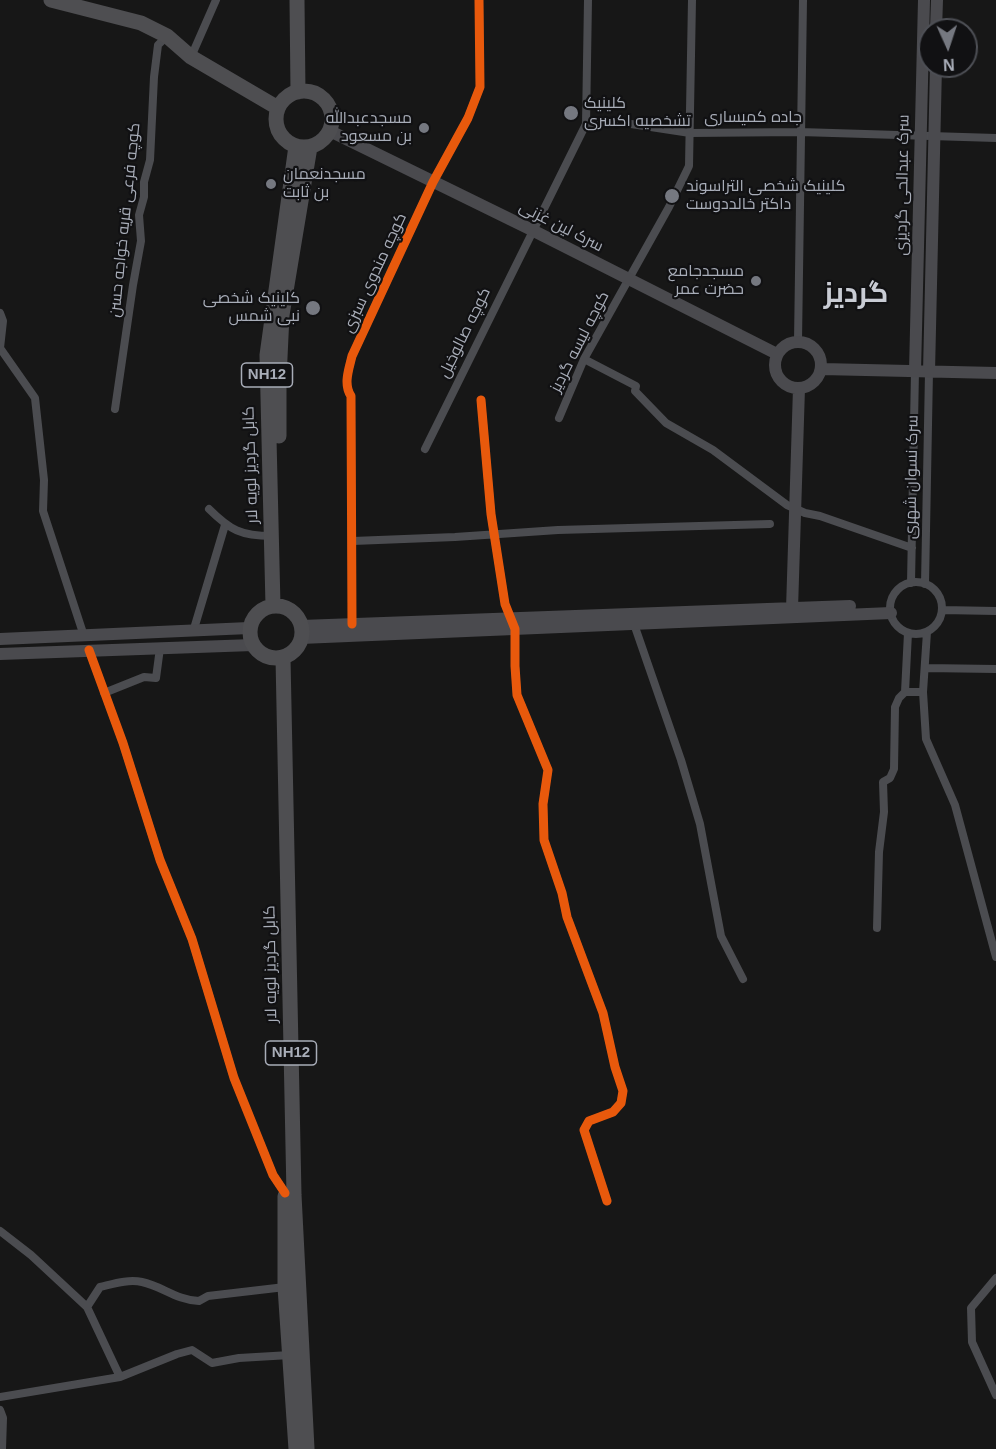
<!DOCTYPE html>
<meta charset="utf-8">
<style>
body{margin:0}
#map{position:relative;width:996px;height:1449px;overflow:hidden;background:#171717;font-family:Arial,sans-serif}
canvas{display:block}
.north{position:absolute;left:918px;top:18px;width:60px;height:60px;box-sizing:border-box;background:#111113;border:2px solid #4d4f55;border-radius:50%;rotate:177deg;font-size:16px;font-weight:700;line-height:24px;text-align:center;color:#a8adb8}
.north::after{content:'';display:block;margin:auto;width:21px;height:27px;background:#757880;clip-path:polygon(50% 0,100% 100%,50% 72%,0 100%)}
</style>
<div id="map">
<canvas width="996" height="1449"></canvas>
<div class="north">N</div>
</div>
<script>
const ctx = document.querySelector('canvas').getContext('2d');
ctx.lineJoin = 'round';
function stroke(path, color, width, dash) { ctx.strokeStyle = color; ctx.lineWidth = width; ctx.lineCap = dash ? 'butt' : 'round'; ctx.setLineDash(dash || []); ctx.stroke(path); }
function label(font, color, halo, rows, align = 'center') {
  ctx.font = font + ' Arial,Cairo,sans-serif'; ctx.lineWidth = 4.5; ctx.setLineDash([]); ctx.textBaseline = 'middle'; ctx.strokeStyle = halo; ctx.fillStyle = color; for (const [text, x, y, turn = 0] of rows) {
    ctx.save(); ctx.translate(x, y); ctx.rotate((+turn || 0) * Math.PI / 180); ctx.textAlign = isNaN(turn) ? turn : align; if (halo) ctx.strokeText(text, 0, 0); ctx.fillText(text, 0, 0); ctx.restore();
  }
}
stroke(new Path2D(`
 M191 57 216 0
 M586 124 618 122 690 133 800 132 996 138
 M0 313 3 321 0 348 35 398 44 480 43 511 84 636
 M798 341 803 0
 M584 359 636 386 635 391 666 423 713 450 787 505 805 513 820 516 912 548
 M481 400 491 514 505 604 515 629V666L517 695 548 770 543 804 544 840 562 893 567 917 603 1013 615 1067 623 1091 621 1103 613 1112 589 1121 584 1130 607 1201
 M115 409 133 285 141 241 139 215 144 197V182L150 160 154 77 158 45 167 36
 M559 418 584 359 669 207 689 166 692 0
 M425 449 586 124 588 0
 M209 509C230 530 241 536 272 536
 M353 541 455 537 558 530 770 524
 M890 608a26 26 0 1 1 52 0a26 26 0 1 1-52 0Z
 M911 583 915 371
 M925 584 929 372
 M942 610 996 611
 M352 624 351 396C343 384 349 369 352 356L433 182 468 118 480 87 479 0
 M634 624 681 760 700 824 721 936 743 979
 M193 632 225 525
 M927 632 923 692 926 739 955 805 996 957
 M908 633 905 692H923
 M89 650 123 743 160 860 192 939 234 1078 273 1175 285 1193
 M925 668 996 669
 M104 693 144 677 156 678 160 648
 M877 928 879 852 884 812 883 782 890 778 894 769 895 707 899 698 905 692
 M0 1231 31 1255 87 1307 120 1377
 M996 1278 971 1308 972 1342 996 1395
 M87 1307 100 1287C113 1284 128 1279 142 1282 162 1286 176 1300 199 1301L208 1296 285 1287
 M0 1397 120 1377 177 1354 192 1350 212 1363 239 1358 290 1355
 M0 1410 3 1418 2 1449`), '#4b4c50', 8);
stroke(new Path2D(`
 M936 30 937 0
 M330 131 532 230 777 354
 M775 365a23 23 0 1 1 46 0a23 23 0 1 1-46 0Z
 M822 369 996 373
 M915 371 924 0
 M929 372 936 66
 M792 609 799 388
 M301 626 850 606
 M301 638 891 613
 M0 639 249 628
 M0 654 253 645`), '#4a4a4e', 12);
stroke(new Path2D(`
 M51 0 141 23 167 36 191 57 278 108
 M297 0 298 92
 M276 119a28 28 0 1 1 56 0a28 28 0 1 1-56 0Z
 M279 436V379L282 315 310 147
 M250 632a26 26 0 1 1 52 0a26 26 0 1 1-52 0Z
 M273 606 267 355 296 146
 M283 658 294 1195 307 1449
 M285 1196V1287L296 1449`), '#4e4e51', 15);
stroke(new Path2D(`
 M481 400 491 514 505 604 515 629V666L517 695 548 770 543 804 544 840 562 893 567 917 603 1013 615 1067 623 1091 621 1103 613 1112 589 1121 584 1130 607 1201
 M352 624 351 396C343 384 349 369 352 356L433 182 468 118 480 87 479 0
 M89 650 123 743 160 860 192 939 234 1078 273 1175 285 1193`), '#e8590c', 9);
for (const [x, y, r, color] of [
 [571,113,8,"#757880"],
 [424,128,6,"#757880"],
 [271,184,6,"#757880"],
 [672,196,8,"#757880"],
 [756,281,6,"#757880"],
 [313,308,8,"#757880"]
]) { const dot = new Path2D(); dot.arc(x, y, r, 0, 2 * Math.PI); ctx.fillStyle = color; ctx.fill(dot); stroke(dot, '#111113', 2); }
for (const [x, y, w] of [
 [267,375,51],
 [291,1053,51]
]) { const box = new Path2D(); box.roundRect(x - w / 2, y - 12, w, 24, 4.5); ctx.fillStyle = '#111113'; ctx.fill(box); stroke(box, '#a8adb8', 1.5); }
label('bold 15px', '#a8adb8', null, [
 ["NH12",267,375],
 ["NH12",291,1053]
]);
label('16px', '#a8adb8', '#111113', [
 ["کلینیک",584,104],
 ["تشخصیه اکسری",584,122],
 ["مسجدعبدالله",412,119,"right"],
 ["بن مسعود",412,137,"right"],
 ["مسجدنعمان",283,175],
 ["بن ثابت",283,193],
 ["کلینیک شخصی التراسوند",686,187],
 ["داکتر خالددوست",686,205],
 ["مسجدجامع",744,272,"right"],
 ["حضرت عمر",744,290,"right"],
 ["کلینیک شخصی",300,299,"right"],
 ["نبی شمس",300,317,"right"]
], 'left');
label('16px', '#a8adb8', '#111113', [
 ["جاده کمیساری",753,118],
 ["سرک عبدالحی گردیزی",903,185,-89],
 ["کوچه فرعی قریه خواجه حسن",125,220,-84],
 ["سرک لین غزنی",561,227,27],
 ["کوچه مندوی سبزی",375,273,-65],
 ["کوچه صالوخیل",465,333,-64],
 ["کوچه لیسه گردیز",580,342,-63],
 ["کابل گردیز لویه لار",251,465,-92],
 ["سرک نسوان شهری",912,477,-89],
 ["کابل گردیز لویه لار",271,964,-91]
]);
label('bold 28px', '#c9ccd4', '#111113', [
 ["گردیز",856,294]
]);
</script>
